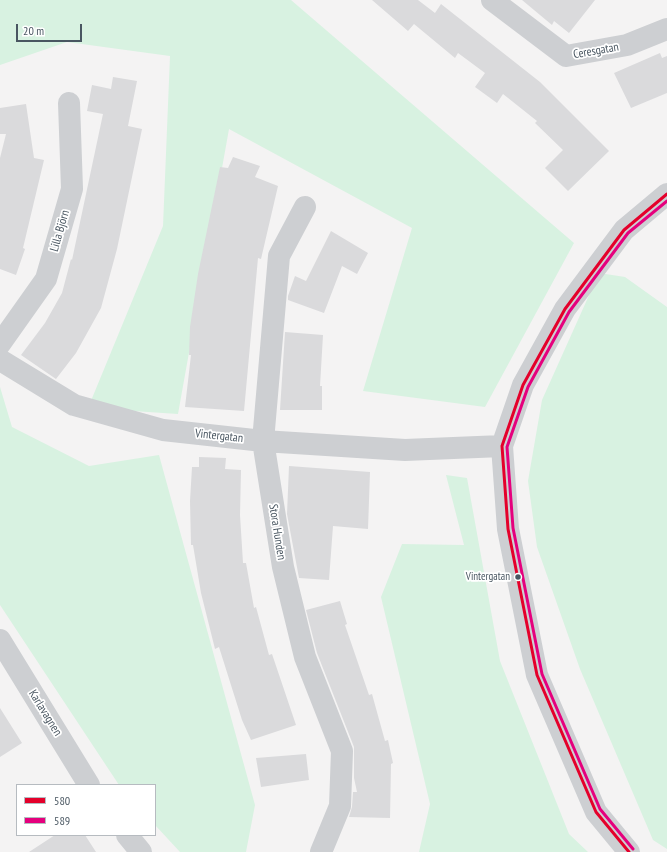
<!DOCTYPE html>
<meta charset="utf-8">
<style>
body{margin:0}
#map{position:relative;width:667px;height:852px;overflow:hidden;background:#f4f3f3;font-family:"PT Sans Narrow",sans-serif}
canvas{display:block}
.legend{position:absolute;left:16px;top:784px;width:140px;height:52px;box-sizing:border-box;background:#fff;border:1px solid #b6bbc0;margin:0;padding:5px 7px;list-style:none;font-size:12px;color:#495661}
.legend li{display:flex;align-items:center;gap:8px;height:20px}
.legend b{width:20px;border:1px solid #b6bbc0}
.scale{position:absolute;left:16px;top:24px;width:66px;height:18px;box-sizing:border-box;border:2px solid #495661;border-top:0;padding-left:5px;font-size:12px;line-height:14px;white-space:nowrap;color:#495661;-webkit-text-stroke:3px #fff;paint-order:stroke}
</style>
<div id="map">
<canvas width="667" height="852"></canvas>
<ul class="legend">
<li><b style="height:5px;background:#e4002b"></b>580</li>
<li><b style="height:5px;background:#e5007d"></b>589</li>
</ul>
<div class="scale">20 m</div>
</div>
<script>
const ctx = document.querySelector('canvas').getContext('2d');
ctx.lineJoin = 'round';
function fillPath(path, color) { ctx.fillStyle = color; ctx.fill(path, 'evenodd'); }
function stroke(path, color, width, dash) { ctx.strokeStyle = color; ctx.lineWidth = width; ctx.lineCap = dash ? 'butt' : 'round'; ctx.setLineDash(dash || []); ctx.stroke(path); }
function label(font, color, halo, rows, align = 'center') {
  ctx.font = font + ' "PT Sans Narrow",sans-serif'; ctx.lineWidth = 3.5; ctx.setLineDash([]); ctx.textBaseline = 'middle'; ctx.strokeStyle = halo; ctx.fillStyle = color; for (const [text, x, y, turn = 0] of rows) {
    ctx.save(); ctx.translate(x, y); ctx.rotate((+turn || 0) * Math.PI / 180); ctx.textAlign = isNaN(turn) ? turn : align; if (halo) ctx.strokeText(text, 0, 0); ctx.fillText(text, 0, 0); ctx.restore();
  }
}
fillPath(new Path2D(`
 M0 0H291L574 243 485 407 363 391 412 228 229 129 178 414 88 408 163 226 170 56 67 42 0 65Z
 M599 273 625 277 667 307V849L653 840 580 669 537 547 528 481 542 400Z
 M0 387 12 427 89 466 159 455 255 805 246 852H180L155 825V785H119L0 605Z
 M446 475 467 478 500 661 569 834 588 852H419L430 804 381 597 402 544 464 545Z`), '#d8f2e1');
fillPath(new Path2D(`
 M372 0H418L435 13 441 4 540 82 609 151 568 191 545 168 563 150 535 123 537 121 503 94 497 103 475 87 485 73 458 53 455 58 414 24 408 31Z
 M522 0H595L569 33 554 21 552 25Z
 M660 53 662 58 667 56V93L631 108 614 73Z
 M113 77 137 81 128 126 142 129 117 249 101 308 76 353 56 379 21 355 45 323 62 293 71 259 72 260 103 114 87 111 92 85 111 89Z
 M26 104 34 158 44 160 23 248 25 249 16 275 0 269V158L6 134H0V108Z
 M233 157 260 166 255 177 278 186 261 259 258 258 244 411 185 407 191 355H189L190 327 198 274 220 167 228 168Z
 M331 231 368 253 357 274 342 266 324 313 288 300V296L295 276 306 281Z
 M285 332 323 335 320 386H322V410H280Z
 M199 457 226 458 225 469 241 470 240 515 243 563H246L254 608 256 607 269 655 272 654 296 725 251 740 242 720 219 647 215 649 201 593 193 545H191L190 501 192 467H199Z
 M289 466 370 472 368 529 333 526 329 580 299 578 287 514Z
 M340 601 347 624 345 625 369 695 372 694 385 741 388 740 393 763 391 764 390 818 349 817 352 807 353 792H357L354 778V747L317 653 306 610Z
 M0 708 22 743 0 757Z
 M306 754 309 780 261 787 256 758Z
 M55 835H85L96 852H29Z`), '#dadadc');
stroke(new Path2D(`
 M492 0 566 56 627 45 667 29
 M305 207 279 256 263 441 283 567 305 657 342 751 340 806 321 852
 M0 344 46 279 72 189 69 103
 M0 360 74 405 163 430 263 441 405 450 502 446
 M0 640 89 785
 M127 835 141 852
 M629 852 596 812 537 675 508 529 502 446 523 385 565 309 624 230 667 194`), '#cdcfd2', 22);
stroke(new Path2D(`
 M629 852 596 812 537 675 508 529 502 446 523 385 565 309 624 230 667 194`), '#e4002b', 3);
stroke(new Path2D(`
 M633 849 600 809 542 674 513 528 507 447 528 387 569 312 628 233 667 201`), '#e5007d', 3);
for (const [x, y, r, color] of [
 [518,577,3.5,"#495661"]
]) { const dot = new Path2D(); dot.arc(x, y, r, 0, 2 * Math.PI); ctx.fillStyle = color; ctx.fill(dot); stroke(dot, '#fff', 1.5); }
label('11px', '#495661', '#fff', [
 ["Vintergatan",510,577]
], 'right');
label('12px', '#495661', '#fff', [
 ["Ceresgatan",596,51,-10],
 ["Lilla Björn",60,231,-74],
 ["Vintergatan",219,436,6],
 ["Stora Hunden",277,532,81],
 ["Karlavagnen",45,713,58]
]);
</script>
